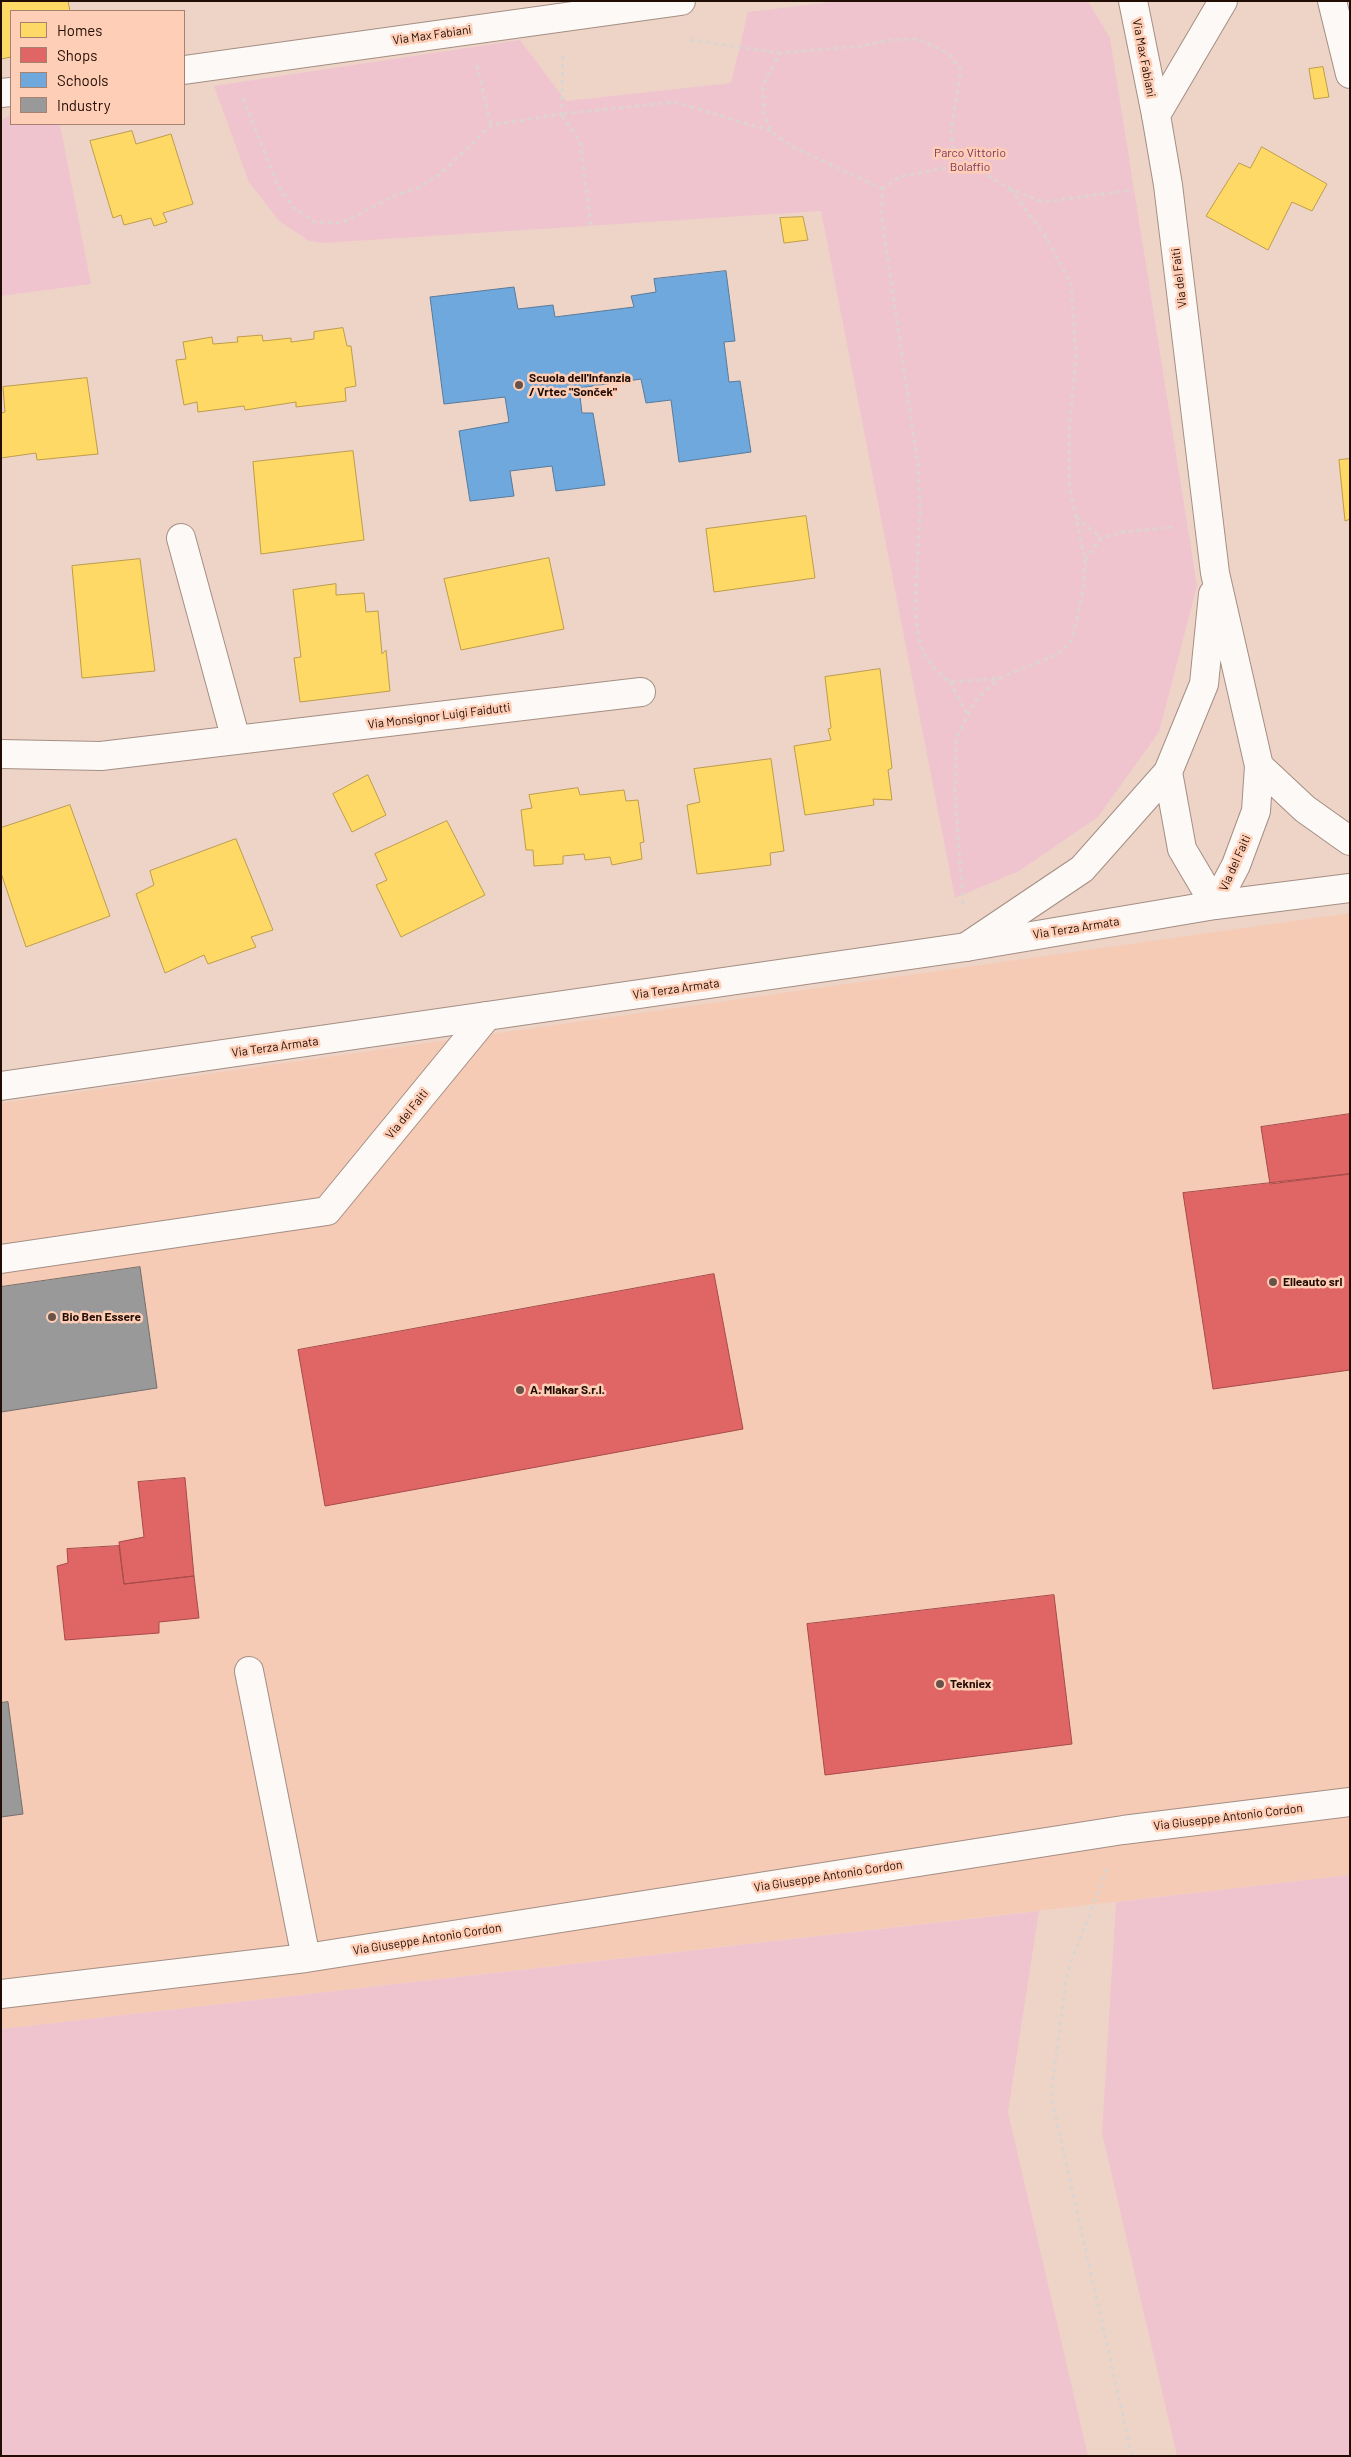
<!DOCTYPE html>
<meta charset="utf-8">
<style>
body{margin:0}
#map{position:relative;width:1351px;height:2457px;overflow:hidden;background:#eed4c7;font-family:Barlow,sans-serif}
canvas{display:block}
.frame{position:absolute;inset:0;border:2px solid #220d04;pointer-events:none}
.legend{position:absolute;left:10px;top:10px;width:175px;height:115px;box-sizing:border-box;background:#ffceb6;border:1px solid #a7816f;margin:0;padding:6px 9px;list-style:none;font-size:15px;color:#220d04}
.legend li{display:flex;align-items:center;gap:10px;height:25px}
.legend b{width:25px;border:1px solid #a7816f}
</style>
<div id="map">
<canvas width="1351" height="2457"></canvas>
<div class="frame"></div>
<ul class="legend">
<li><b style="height:14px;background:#ffd966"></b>Homes</li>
<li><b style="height:14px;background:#e06666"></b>Shops</li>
<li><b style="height:14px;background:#6fa8dc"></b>Schools</li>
<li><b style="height:14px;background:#999"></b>Industry</li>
</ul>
</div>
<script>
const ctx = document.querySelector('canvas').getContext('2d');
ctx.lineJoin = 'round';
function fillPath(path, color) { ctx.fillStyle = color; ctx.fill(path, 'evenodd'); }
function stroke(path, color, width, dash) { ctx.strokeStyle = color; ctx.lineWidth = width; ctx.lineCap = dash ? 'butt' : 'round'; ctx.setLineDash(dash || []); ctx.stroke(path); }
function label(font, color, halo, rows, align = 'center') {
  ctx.font = font + ' Barlow,sans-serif'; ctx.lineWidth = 5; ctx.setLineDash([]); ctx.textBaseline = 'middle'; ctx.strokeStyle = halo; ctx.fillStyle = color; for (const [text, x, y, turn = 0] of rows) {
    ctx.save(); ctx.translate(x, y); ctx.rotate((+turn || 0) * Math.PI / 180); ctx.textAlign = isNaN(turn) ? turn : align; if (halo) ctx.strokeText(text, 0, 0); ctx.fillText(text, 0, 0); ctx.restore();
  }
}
fillPath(new Path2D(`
 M1350 913V1875L1 2029V1103Z`), '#f5cbb6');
fillPath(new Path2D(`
 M840 1H1088L1110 38 1197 586 1159 732 1098 817 1019 871 955 898 821 211 323 243 309 241 279 221 249 182 214 86 520 40 566 101 731 83 748 12Z
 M11 115V124H60L91 284 1 296V120Z
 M1350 1875V2456H1177L1102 2133 1116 1902Z
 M1039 1911 1008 2112 1088 2456H1V2029Z`), '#f0c4ce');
const homes = new Path2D(`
 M1 1H68L70 11H11V57L1 59Z
 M1323 67 1329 97 1314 99 1309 69Z
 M132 131 136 144 171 134 193 204 163 213 167 222 154 226 151 218 124 225 121 215 113 218 90 141Z
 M1262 147 1327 184 1312 211 1292 202 1268 250 1206 216 1239 163 1250 168Z
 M803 217 808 240 784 243 780 218Z
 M343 328 347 346H351L356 386 345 388 346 401 296 407V402L245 410 244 406 198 412 197 402 184 405 176 360 186 359 183 342 212 337 213 344 238 342 237 337 262 335 263 341 291 338V342L314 339V332Z
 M87 378 98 454 37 460 36 453 1 458V413L5 412 3 387Z
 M353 451 364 540 261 554 253 462Z
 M1350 459V519L1345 521 1339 460Z
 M806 516 815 578 714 592 706 529Z
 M549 558 564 629 461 650 444 579Z
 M140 559 155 671 82 678 72 566Z
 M336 584V595L364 593 366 612 378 611 382 654 386 650 390 691 300 702 294 658 301 657 293 590Z
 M880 669 892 768 888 770 892 800 873 799 874 805 805 815 794 746 831 740 828 729 831 728 825 677Z
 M771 759 784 851 770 853 771 865 697 874 687 805 700 802 694 769Z
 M368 775 386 815 352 832 333 794Z
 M578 788 580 795 624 790 626 801 638 800 644 842 640 843 642 859 612 865 610 857 585 860 584 854 563 856V864L534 866 533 850H526L521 810 532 808 529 795Z
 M70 805 110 916 26 947 1 873V828Z
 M447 821 485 895 401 937 376 885 387 880 375 854Z
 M236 839 273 930 251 937 256 947 208 964 204 955 165 973 136 894 154 885 150 871Z`);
fillPath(homes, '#ffd966');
stroke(homes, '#bd9c49', 1);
const shops = new Path2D(`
 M1350 1114V1174L1270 1184 1261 1127Z
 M1350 1174V1370L1213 1389 1183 1193Z
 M714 1274 743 1429 325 1506 298 1350Z
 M185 1478 194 1576 124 1584 119 1542 144 1537 138 1482Z
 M119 1546 124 1584 194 1576 199 1618 159 1622V1633L65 1640 57 1566 68 1563 67 1549Z
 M1054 1595 1072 1744 825 1775 807 1624Z`);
fillPath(shops, '#e06666');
stroke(shops, '#a74b49', 1);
const schools = new Path2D(`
 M726 271 735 341 724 342 729 382 740 381 751 452 679 462 671 400 646 403 641 379 579 388 582 413H593L605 485 556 491 552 466 510 471 514 496 470 501 459 431 509 422 505 397 444 404 430 297 514 287 518 309 553 305 555 317 634 307 631 296 656 292 654 279Z`);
fillPath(schools, '#6fa8dc');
stroke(schools, '#587a9b', 1);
const industry = new Path2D(`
 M140 1267 157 1388 1 1412V1287Z
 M8 1702 23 1814 1 1817V1703Z`);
fillPath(industry, '#999');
stroke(industry, '#756f6c', 1);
const minor = new Path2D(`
 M1133 1 1156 115
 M1332 1 1350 74
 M184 70 681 1
 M1 93 11 92
 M181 538 236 740
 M1 754 101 756 641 692
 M1 1259 327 1211 487 1016
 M249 1671 306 1958
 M1 1994 306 1958 1123 1830 1350 1802`);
const tertiary = new Path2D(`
 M1213 594 1204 684 1168 772 1182 849 1215 905
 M1259 766 1305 809 1350 841
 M1215 905 1236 865 1256 811 1259 766 1215 573 1168 185 1156 115 1223 1
 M966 947 1082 869 1168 772`);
const primary = new Path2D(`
 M1 1086 966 947 1215 905 1350 888`);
stroke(minor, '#a48e83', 30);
stroke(tertiary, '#a48e83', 30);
stroke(primary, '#a48e83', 30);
stroke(new Path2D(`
 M690 40 780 53
 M477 65 491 125
 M243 98 278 186 295 209 315 222 342 223 396 195 418 188 442 173 491 125 561 114 563 56
 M883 189 789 145 771 131 764 116 763 85 780 53 861 46 889 40 919 39 949 54 961 70 951 131 956 166
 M1010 189 1044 234 1071 284 1076 356 1069 432V484L1085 560 1083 591 1072 640 1058 654 1000 678 950 682 934 668 924 654 918 635 915 608 920 510 918 466 881 212 883 189 899 177 956 166 983 173 1010 189 1043 202 1133 190
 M591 225 580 142 561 114 675 102 771 131
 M1076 517 1101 538
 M1085 560 1101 538 1123 532 1174 527
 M950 682 968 715
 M963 904 955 794 956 739 974 702 999 678
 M1107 1869 1067 1972 1051 2096 1132 2456`), '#dcd4d0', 3, [4, 4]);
stroke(minor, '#fcf9f7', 28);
stroke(tertiary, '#fcf9f7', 28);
stroke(primary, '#fcf9f7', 28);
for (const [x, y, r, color] of [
 [519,385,5,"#695348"],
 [1273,1282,5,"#695348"],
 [52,1317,5,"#695348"],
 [520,1390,5,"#695348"],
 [940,1684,5,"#695348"]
]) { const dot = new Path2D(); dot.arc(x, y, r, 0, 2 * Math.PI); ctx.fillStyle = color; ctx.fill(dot); stroke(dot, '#ffceb6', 2); }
label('12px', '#220d04', '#ffceb6', [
 ["Via Max Fabiani",432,35,-8],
 ["Via Max Fabiani",1144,58,79],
 ["Via del Faiti",1179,278,-97],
 ["Via Monsignor Luigi Faidutti",439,716,-7],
 ["Via del Faiti",1235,863,-66],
 ["Via Terza Armata",1076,928,-9],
 ["Via Terza Armata",676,989,-8],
 ["Via Terza Armata",275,1047,-8],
 ["Via del Faiti",407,1114,-51],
 ["Via Giuseppe Antonio Cordon",1228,1817,-7],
 ["Via Giuseppe Antonio Cordon",828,1876,-9],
 ["Via Giuseppe Antonio Cordon",427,1939,-9]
]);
label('12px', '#7b335c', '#ffceb6', [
 ["Parco Vittorio",970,153],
 ["Bolaffio",970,167]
]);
label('bold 12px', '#220d04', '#ffceb6', [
 ["Scuola dell'Infanzia",529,378],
 ["/ Vrtec \"Sonček\"",529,392],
 ["Elleauto srl",1283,1282],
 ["Bio Ben Essere",62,1317],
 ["A. Mlakar S.r.l.",530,1390],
 ["Tekniex",950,1684]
], 'left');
</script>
